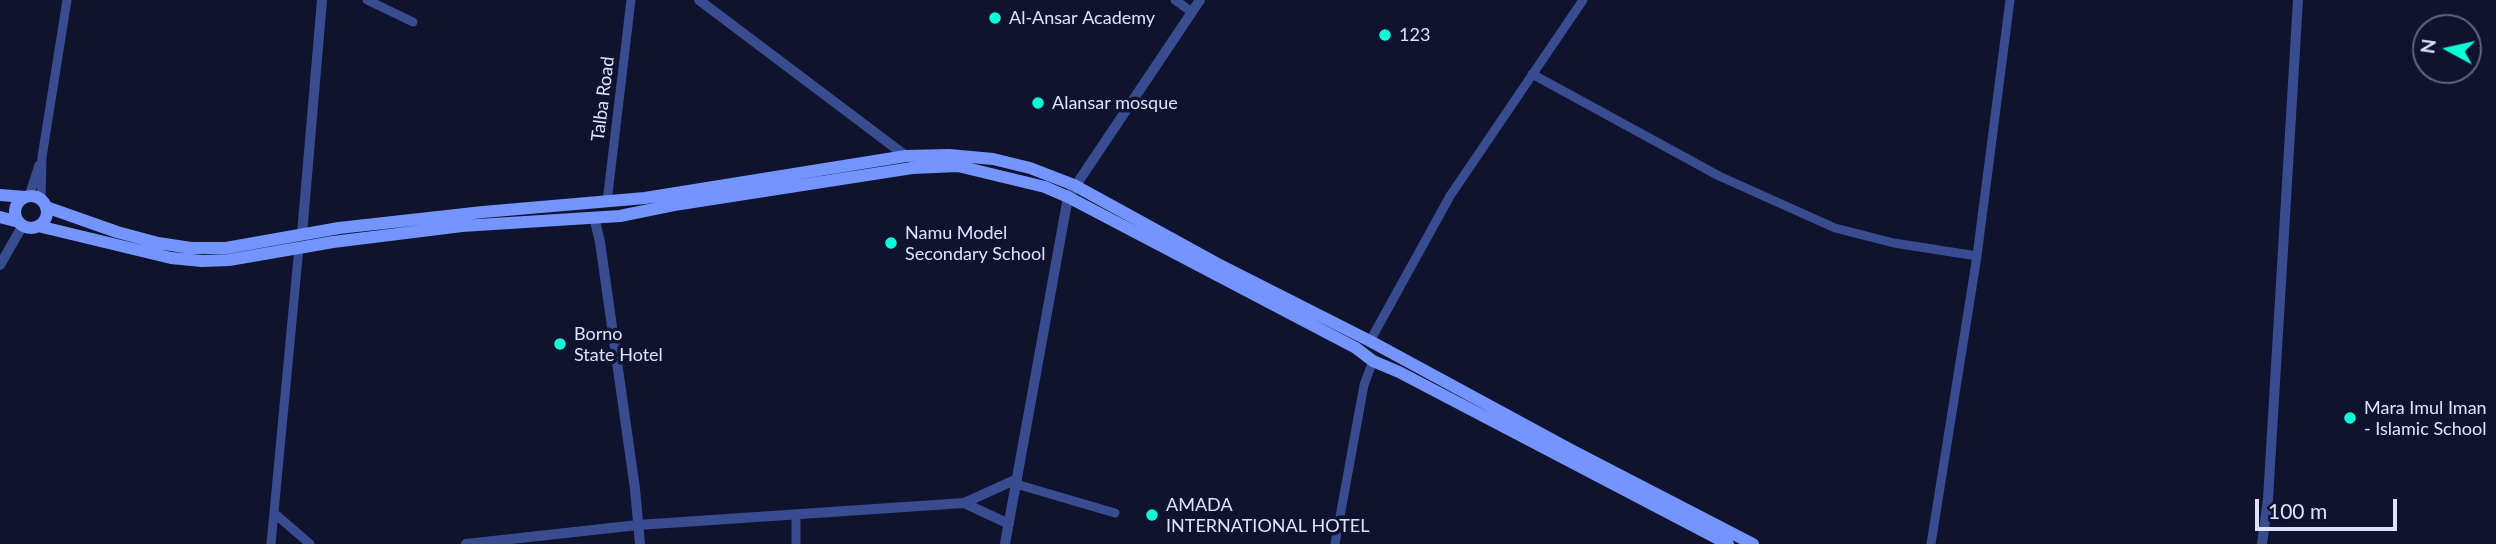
<!DOCTYPE html>
<style>
body{margin:0}
#map{position:relative;width:2496px;height:544px;overflow:hidden;background:#10132e;font-family:Lato,sans-serif}
canvas{display:block}
.north{position:absolute;left:2412px;top:14px;width:70px;height:70px;box-sizing:border-box;background:#10132e;border:2px solid #626682;border-radius:50%;rotate:278deg;font-size:19px;font-weight:700;line-height:28px;text-align:center;color:#dde2ff}
.north::after{content:'';display:block;margin:auto;width:24px;height:32px;background:#09ffd7;clip-path:polygon(50% 0,100% 100%,50% 72%,0 100%)}
.scale{position:absolute;left:2255px;top:499px;width:142px;height:32px;box-sizing:border-box;border:4px solid #dde2ff;border-top:0;padding-left:9px;font-size:21px;line-height:24px;white-space:nowrap;color:#dde2ff;-webkit-text-stroke:5px #10132e;paint-order:stroke}
</style>
<div id="map">
<canvas width="2496" height="544"></canvas>
<div class="north">N</div>
<div class="scale">100 m</div>
</div>
<script>
const ctx = document.querySelector('canvas').getContext('2d');
ctx.lineJoin = 'round';
function stroke(path, color, width, dash) { ctx.strokeStyle = color; ctx.lineWidth = width; ctx.lineCap = dash ? 'butt' : 'round'; ctx.setLineDash(dash || []); ctx.stroke(path); }
function label(font, color, halo, rows, align = 'center') {
  ctx.font = font + ' Lato,sans-serif'; ctx.lineWidth = 7; ctx.setLineDash([]); ctx.textBaseline = 'middle'; ctx.strokeStyle = halo; ctx.fillStyle = color; for (const [text, x, y, turn = 0] of rows) {
    ctx.save(); ctx.translate(x, y); ctx.rotate((+turn || 0) * Math.PI / 180); ctx.textAlign = isNaN(turn) ? turn : align; if (halo) ctx.strokeText(text, 0, 0); ctx.fillText(text, 0, 0); ctx.restore();
  }
}
stroke(new Path2D(`
 M367 0 413 22
 M1175 0 1192 12
 M1532 74 1719 176 1835 228 1894 243 1977 256
 M29 196 39 165
 M41 200 42 157 67 0
 M607 202 631 0
 M1370 341 1450 196 1583 0
 M1016 484 1115 513
 M274 513 310 544
 M271 544 299 247
 M796 544V514
 M1335 544 1364 385 1373 361
 M1931 544 1977 256 2010 0`), '#394c8f', 9);
stroke(new Path2D(`
 M699 0 906 156
 M594 217 600 242 635 489 640 544
 M302 234 322 0
 M0 265 23 225
 M964 503 1009 524
 M466 544 638 525 964 503 1017 479
 M1005 544 1068 197 1200 0
 M2262 544 2268 499 2298 0`), '#394c8f', 10);
stroke(new Path2D(`
 M0 195 25 197
 M15 212a16 16 0 1 1 32 0a16 16 0 1 1-32 0Z
 M46 207 117 232 158 243 191 248H226L339 228 483 212 645 198 906 156 949 155 993 159 1030 168 1074 185 1216 263 1370 341 1573 451 1753 544
 M0 217 19 222
 M38 226 171 258 202 261 229 260 333 242 462 226 620 216 674 205 912 168 958 166 1045 187 1068 197 1356 348 1373 361 1399 372 1728 544`), '#7495ff', 12);
for (const [x, y, r, color] of [
 [995,18,7,"#09ffd7"],
 [1385,35,7,"#09ffd7"],
 [1038,103,7,"#09ffd7"],
 [891,243,7,"#09ffd7"],
 [560,344,7,"#09ffd7"],
 [2350,418,7,"#09ffd7"],
 [1152,515,7,"#09ffd7"]
]) { const dot = new Path2D(); dot.arc(x, y, r, 0, 2 * Math.PI); ctx.fillStyle = color; ctx.fill(dot); stroke(dot, '#10132e', 2.5); }
label('18px', '#dde2ff', '#10132e', [
 ["Al-Ansar Academy",1009,18],
 ["123",1399,35],
 ["Alansar mosque",1052,103],
 ["Namu Model",905,233],
 ["Secondary School",905,254],
 ["Borno",574,334],
 ["State Hotel",574,355],
 ["Mara Imul Iman",2364,408],
 ["- Islamic School",2364,429],
 ["AMADA",1166,505],
 ["INTERNATIONAL HOTEL",1166,526]
], 'left');
label('18px', '#dde2ff', '#10132e', [
 ["Talba Road",603,99,-83]
]);
</script>
